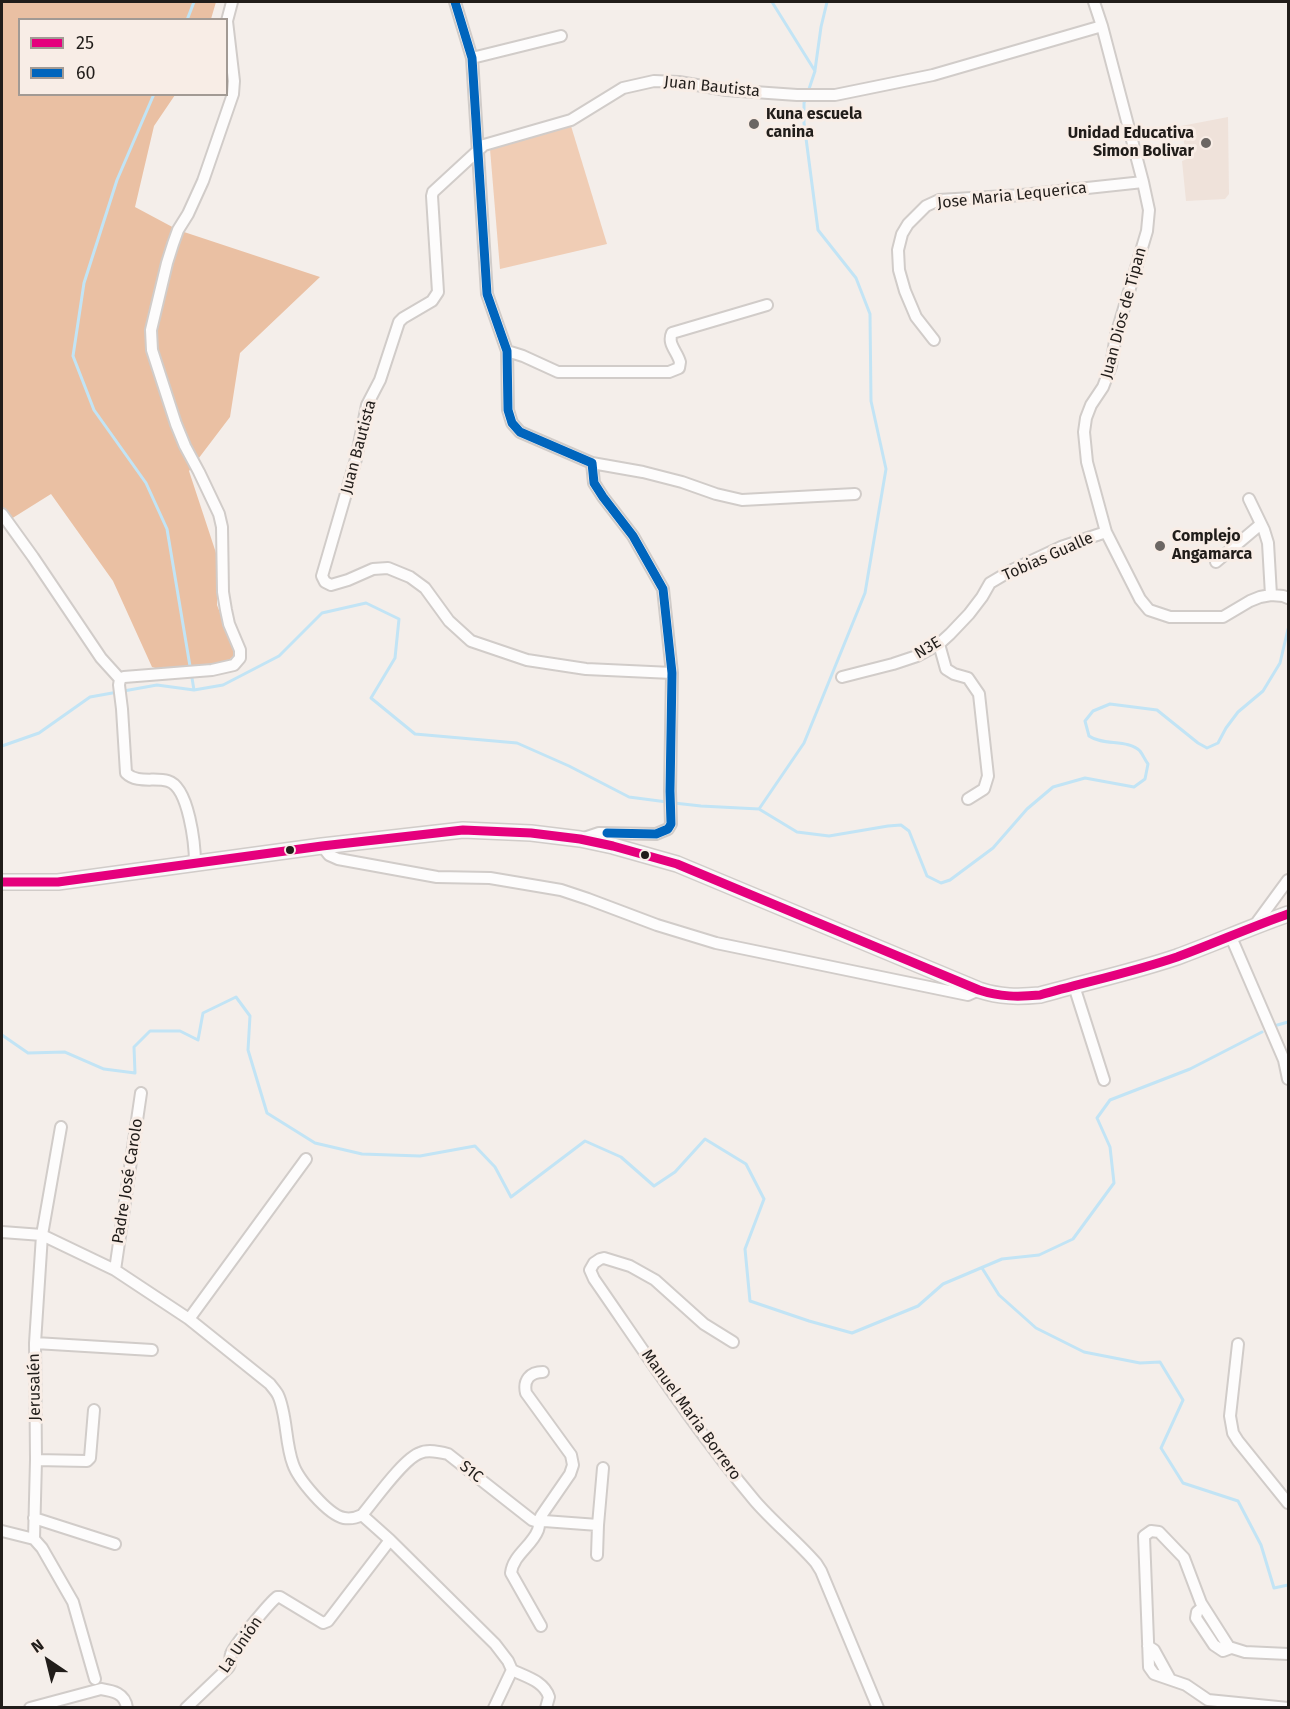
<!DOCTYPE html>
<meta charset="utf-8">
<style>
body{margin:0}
#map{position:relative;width:1290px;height:1709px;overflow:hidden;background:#f4eeea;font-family:"Fira Sans",sans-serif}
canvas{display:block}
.frame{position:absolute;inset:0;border:3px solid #211d1a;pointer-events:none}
.legend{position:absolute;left:18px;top:18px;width:210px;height:78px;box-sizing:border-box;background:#f8ede6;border:2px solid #a29a94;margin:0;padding:8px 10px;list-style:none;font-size:18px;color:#211d1a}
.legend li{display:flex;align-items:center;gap:12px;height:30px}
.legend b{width:30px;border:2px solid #a29a94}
.north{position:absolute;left:18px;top:1631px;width:60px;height:60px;-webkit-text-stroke:4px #f8ede6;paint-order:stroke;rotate:325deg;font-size:16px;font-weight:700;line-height:24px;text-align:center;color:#211d1a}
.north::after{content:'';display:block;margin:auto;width:21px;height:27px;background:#211d1a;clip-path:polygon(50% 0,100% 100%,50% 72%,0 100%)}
</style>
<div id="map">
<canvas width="1290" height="1709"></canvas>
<div class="frame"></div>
<ul class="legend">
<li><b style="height:8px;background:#e5007d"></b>25</li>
<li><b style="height:8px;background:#0065bd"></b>60</li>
</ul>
<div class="north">N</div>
</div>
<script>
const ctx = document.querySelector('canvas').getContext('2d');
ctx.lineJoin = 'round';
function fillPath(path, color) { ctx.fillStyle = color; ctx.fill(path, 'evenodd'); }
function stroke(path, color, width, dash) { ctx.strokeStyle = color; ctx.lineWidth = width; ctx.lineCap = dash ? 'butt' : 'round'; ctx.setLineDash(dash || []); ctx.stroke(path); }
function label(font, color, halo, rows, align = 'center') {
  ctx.font = font + ' "Fira Sans",sans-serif'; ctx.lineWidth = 6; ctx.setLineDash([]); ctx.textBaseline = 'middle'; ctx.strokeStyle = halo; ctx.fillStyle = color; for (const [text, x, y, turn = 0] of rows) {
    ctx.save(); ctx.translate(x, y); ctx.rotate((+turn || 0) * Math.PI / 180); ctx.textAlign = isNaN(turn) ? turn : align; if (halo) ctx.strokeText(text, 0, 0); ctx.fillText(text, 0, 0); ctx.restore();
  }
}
fillPath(new Path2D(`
 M1228 117 1229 194 1225 199 1186 201 1182 161 1187 159 1181 126Z`), '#efe2da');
fillPath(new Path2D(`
 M571 126 607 244 500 269 490 149Z`), '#f0cdb5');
fillPath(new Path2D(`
 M2 2H216L211 19 20 20V94L175 95 154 126 135 207 178 230 320 277 240 353 230 417 189 471 218 559 217 605 236 655 212 671 178 675 152 667 113 581 51 494 11 519 2 507Z`), '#eac0a3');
stroke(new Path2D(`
 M772 2 815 71 808 92
 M187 20 194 2
 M815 70 821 27 827 2
 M154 94 117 180 84 283 73 356 94 410 146 483 167 529 194 690
 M2 746 39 733 90 697 157 685 194 690 223 685 279 656 322 613 366 603 399 619 395 658 371 698 415 734 517 743 569 766 629 797 667 802
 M674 803 701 806 759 809 797 832 829 836 888 826 901 825 909 831 927 876 941 883 950 880 993 848 1027 809 1053 787 1085 778 1134 787 1145 779 1148 764C1145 760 1143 755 1140 751 1128 739 1103 746 1089 736L1085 721 1093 711 1110 704 1157 710 1198 743 1207 748 1218 743 1226 728 1238 712 1263 691 1280 663 1288 629
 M759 809 804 743 865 593 886 469 871 401 870 314 856 278 818 230 804 123V103L806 98
 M1274 1026 1288 1022
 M2 1035 28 1053 65 1052 104 1069 135 1073 134 1047 150 1031H180L198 1040 203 1013 236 997 250 1016 248 1050 267 1113 315 1143 362 1154 420 1156 475 1146 495 1167 511 1197 585 1141 621 1157 654 1186 675 1172 705 1139 746 1164 764 1199 745 1249 750 1301 809 1321 852 1333 918 1306 943 1284 1002 1259 1039 1255 1073 1239 1114 1183 1110 1147 1097 1118 1110 1100 1190 1069 1262 1032
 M982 1268 999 1295 1036 1328 1084 1352 1140 1363 1160 1362 1183 1400 1161 1448 1183 1483 1238 1501 1261 1545 1274 1588 1288 1585`), '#c2e4f5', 3);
const street = new Path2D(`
 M455 2 472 58 487 294 507 351 508 410 512 423 520 432 592 463 594 483 603 497 633 536 663 589 672 673 670 791 671 824 668 829 656 834 599 833 581 839
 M1094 2 1102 26 1143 182 1149 210 1147 231 1116 335 1111 366 1103 387 1091 405 1086 418 1084 432 1087 462 1106 532 1140 599 1149 610 1170 617H1223L1250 601 1260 597 1271 595 1283 596 1288 598
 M472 58 561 36
 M934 340 916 317 905 291 899 270 898 250 902 234 908 224 926 206 939 200 1022 195 1143 182
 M507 351 523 356 558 372H669L679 368 680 362C677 351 667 344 672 333L767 305
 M592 463 643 472 682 482 716 494 742 500 855 494
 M1249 499 1264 530 1268 543 1271 595
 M2 514 33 557 101 658 120 679
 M1216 562 1261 524
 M939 644 946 669 954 674 968 678 979 694 988 776 984 789 968 799
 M672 673 586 669 527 660 471 641 449 621 425 588 410 577 388 568 373 569 348 580 331 585 325 582 322 576 356 459 367 405 380 380 399 322 403 318 432 301 438 292 432 196 433 192 484 145 571 120 623 88 654 81 679 82 726 90 797 95H835L933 75 1102 26
 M842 677 893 664 917 656 939 644 950 634 969 614 982 597 990 583 1012 570 1061 547 1106 532
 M322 846 329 855 338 859 437 877 490 878 561 890 588 899 657 925 716 943 968 995 979 990
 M195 864C195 845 189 787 168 781 155 777 137 784 126 773L122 709 119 685 120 679 124 677 212 670 234 665 240 658V650L229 624 226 610 223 592 222 527 219 514 199 472 185 446 176 424 152 350 151 330 167 263 173 244 178 230 188 214 203 181 233 94 234 81 227 21 232 2
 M1255 925 1288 880
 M1231 937 1284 1060 1288 1079
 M1074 986 1104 1080
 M2 1232 42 1235 115 1270 189 1319 270 1384C272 1387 276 1391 278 1395 287 1414 285 1443 293 1464 298 1479 328 1515 344 1518 350 1519 356 1518 362 1515 374 1501 404 1458 420 1453 428 1449 440 1452 448 1454L532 1520 538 1522 544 1521 598 1525
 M115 1270 141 1093
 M189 1319 306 1159
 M733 1342 704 1324 655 1280 630 1266 604 1258 600 1259 594 1263 590 1270 594 1279C646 1354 697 1432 755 1501 774 1523 797 1541 816 1563L821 1571 878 1708
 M35 1343 152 1350
 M1238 1344 1230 1416 1233 1433 1238 1441 1288 1503
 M36 1460 87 1461 90 1458 94 1410
 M34 1518 115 1544
 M2 1531 34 1539
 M34 1539 36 1460 35 1343 42 1235 61 1127
 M34 1539 42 1548 73 1602 95 1679
 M390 1540 495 1644 508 1661 512 1670
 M597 1555 598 1525 603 1468
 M1203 1607 1197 1612 1196 1618 1214 1645 1223 1651 1231 1648
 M541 1626 511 1573C513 1555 532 1546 538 1530 540 1525 538 1521 541 1516L570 1474 573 1465 571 1455 526 1393C523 1380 530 1372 543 1372
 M1148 1646 1154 1650 1170 1679
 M512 1670C526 1677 544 1681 549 1697L546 1708
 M30 1708 101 1689C113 1691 125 1693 127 1708
 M186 1708 228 1668C232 1663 229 1660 231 1654 233 1647 270 1602 277 1597H280L323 1623 328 1621 390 1540 362 1515
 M494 1708 512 1670
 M1288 1708 1208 1700 1186 1685 1154 1674 1149 1667 1144 1536 1151 1531 1159 1532 1184 1558 1201 1603 1229 1647 1245 1652 1288 1654`);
const secondary = new Path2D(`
 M2 882H58L322 846 463 830 531 833 580 839 613 846 677 864 979 990C1000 997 1018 997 1040 995 1086 982 1133 972 1177 957 1215 943 1251 927 1288 914`);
stroke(street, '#d1ccc9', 14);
stroke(secondary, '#d1ccc9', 18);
stroke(street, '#fdfcfc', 10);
stroke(secondary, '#f9f8f9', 15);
stroke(new Path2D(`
 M2 882H58L322 846 463 830 531 833 580 839 613 846 677 864 979 990C1000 997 1018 997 1040 995 1086 982 1133 972 1177 957 1215 943 1251 927 1288 914`), '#e5007d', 9);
stroke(new Path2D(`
 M455 2 472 58 487 294 507 351 508 410 512 423 520 432 592 463 594 483 603 497 633 536 663 589 672 673 670 791 671 824 668 829 656 834 607 833`), '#0065bd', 9);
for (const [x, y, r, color] of [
 [754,124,6,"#6b6663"],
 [1206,143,6,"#6b6663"],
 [1160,546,6,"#6b6663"],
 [290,850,5,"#211d1a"],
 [645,855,5,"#211d1a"]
]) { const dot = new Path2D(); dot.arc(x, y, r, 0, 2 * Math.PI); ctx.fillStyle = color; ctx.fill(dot); stroke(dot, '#f8ede6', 2); }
label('16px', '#211d1a', '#f8ede6', [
 ["Juan Bautista",712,87,6],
 ["Jose Maria Lequerica",1012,196,-6],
 ["Juan Dios de Tipan",1124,313,-75],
 ["Juan Bautista",359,447,-75],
 ["Tobias Gualle",1048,557,-24],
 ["N3E",928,648,-31],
 ["Padre José Carolo",128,1181,-81],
 ["Jerusalén",35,1387,-91],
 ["Manuel Maria Borrero",691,1415,54],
 ["S1C",471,1472,38],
 ["La Unión",241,1645,-56]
]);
label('bold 16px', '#211d1a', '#f8ede6', [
 ["Kuna escuela",766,115],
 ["canina",766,133],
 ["Unidad Educativa",1194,134,"right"],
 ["Simon Bolivar",1194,152,"right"],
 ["Complejo",1172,537],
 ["Angamarca",1172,555]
], 'left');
</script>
